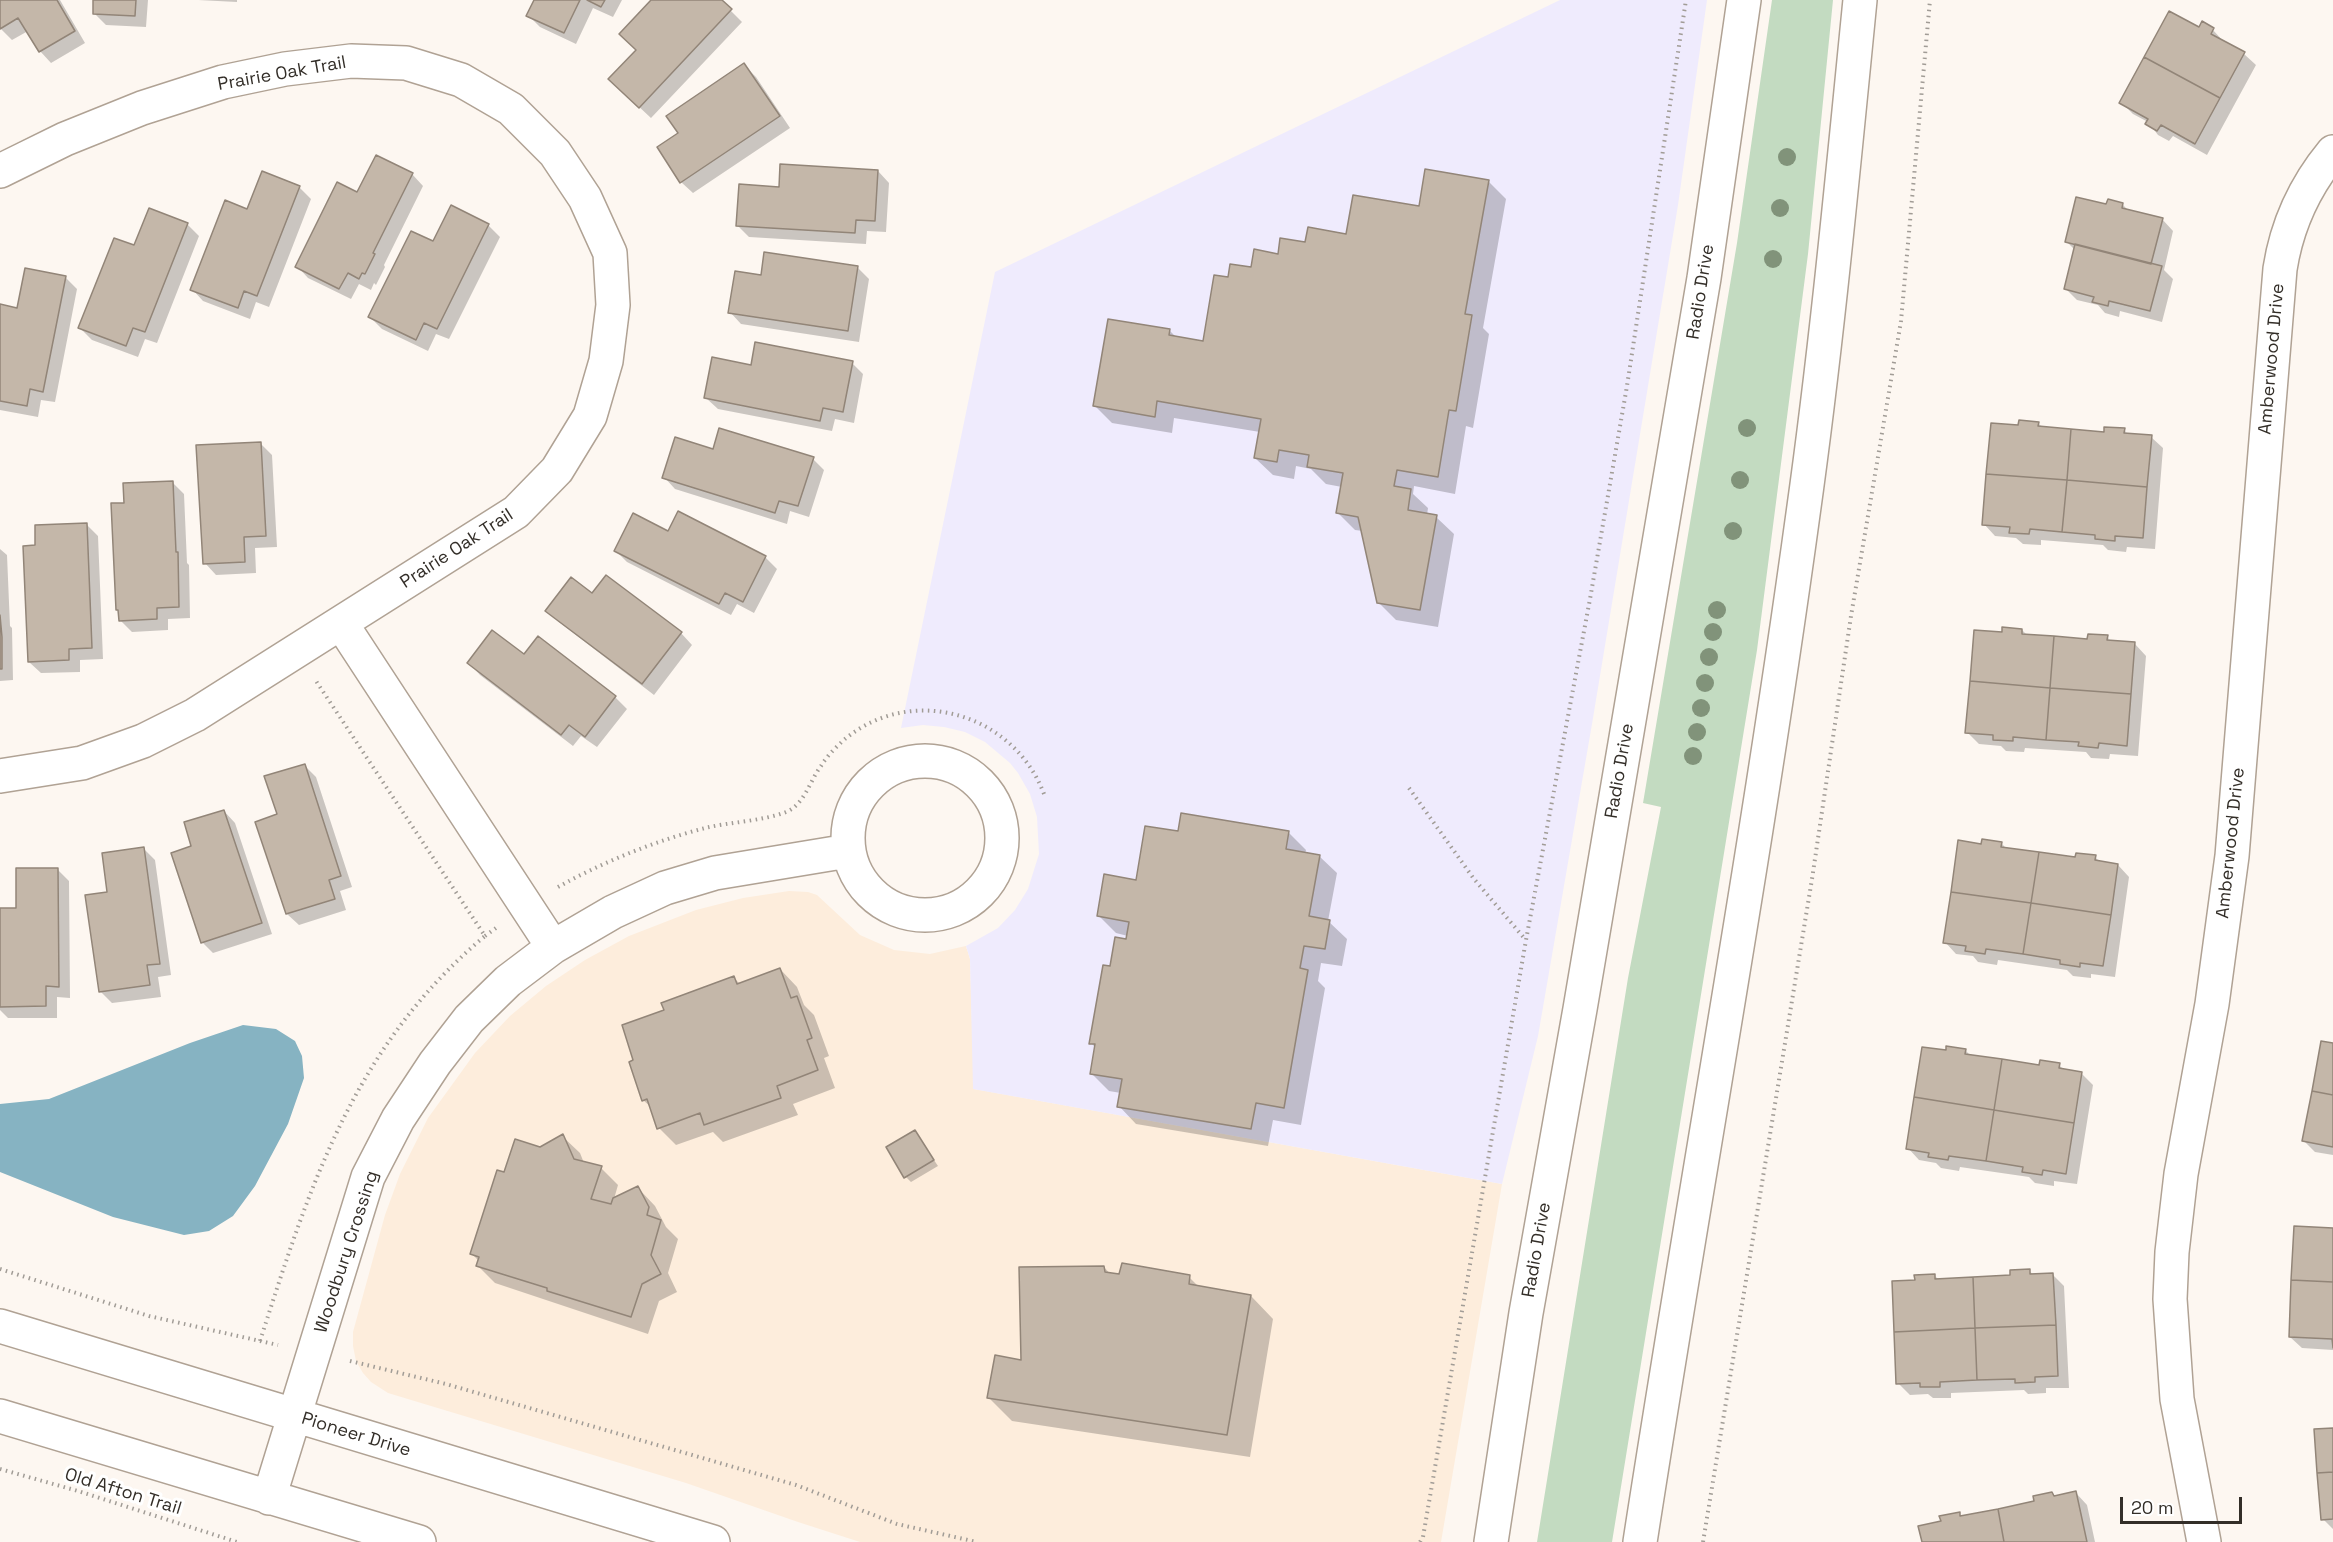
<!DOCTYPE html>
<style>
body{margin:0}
#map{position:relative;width:2333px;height:1542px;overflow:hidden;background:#fdf7f1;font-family:"Space Grotesk",sans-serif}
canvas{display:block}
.scale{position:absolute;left:2120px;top:1497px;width:122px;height:27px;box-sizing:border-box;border:3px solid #332e28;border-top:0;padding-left:8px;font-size:18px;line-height:21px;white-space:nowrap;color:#332e28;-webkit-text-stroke:4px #fff;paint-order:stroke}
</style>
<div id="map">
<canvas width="2333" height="1542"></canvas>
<div class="scale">20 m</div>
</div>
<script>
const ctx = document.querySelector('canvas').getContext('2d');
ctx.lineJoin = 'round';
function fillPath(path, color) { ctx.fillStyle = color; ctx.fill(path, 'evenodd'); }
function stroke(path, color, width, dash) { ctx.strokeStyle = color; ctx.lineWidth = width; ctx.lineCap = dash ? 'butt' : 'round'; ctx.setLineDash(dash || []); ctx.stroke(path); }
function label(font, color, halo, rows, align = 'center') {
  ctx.font = font + ' "Space Grotesk",sans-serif'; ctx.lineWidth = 6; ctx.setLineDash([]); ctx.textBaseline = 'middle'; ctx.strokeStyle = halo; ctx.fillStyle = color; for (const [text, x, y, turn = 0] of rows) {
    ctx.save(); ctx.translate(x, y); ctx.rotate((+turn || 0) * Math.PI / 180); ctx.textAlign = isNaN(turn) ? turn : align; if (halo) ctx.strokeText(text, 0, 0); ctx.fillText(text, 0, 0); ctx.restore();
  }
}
fillPath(new Path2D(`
 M789 891 808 892 817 895 860 935 894 950 930 954 966 946 970 959 974 1089 1502 1184 1441 1542H860L798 1522 686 1483 388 1393 371 1382 363 1373 356 1361 353 1346V1332L385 1215 400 1174 428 1118 475 1053 510 1016 546 986 585 960 629 936 696 910 743 898Z`), '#fdeddc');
fillPath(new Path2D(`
 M1560 0H1707L1678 205 1592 724 1538 1036 1502 1184 973 1089 970 959 966 946 998 928 1015 910 1028 889 1039 854 1037 817 1030 794 1018 773 1010 763 985 742 965 732 944 727 923 725 901 728 995 272Z`), '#efebfd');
fillPath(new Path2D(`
 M1772 0H1833L1808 254 1757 650 1612 1542H1537L1628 978 1661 807 1643 803 1737 243Z`), '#c3dbc1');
fillPath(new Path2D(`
 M243 1025 276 1029 295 1041 302 1056 304 1078 288 1124 255 1186 233 1216 209 1231 184 1235 113 1217 0 1172V1104L49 1099 190 1043Z`), '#86b3c2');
fillPath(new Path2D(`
 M0 0H60L85 43 51 63 40 51 28 31 12 40 0 28Z
 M95 0H148L146 27 106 25 94 13Z
 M198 0H237V2Z
 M535 0H622L613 17 593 8 576 44 540 27 528 15Z
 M653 0H720L742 22 651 118 622 91 637 50Z
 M2202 23 2213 30 2224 42 2244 54 2256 65 2207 155 2173 136 2169 141 2158 135 2148 122 2133 114 2121 102 2199 29Z
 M744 65 756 77 790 128 693 193 681 182 680 134Z
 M878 171 889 183 886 232 867 231 866 244 749 237 738 226 780 188Z
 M412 174 423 186 384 265 385 267 376 285 374 283 371 290 359 284 351 299 308 278 297 266 358 194Z
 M1488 181 1506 199 1483 328 1489 334 1473 428 1466 426 1455 494 1414 486 1413 494 1428 508 1427 515 1436 517 1454 534 1438 627 1396 620 1378 602 1363 531 1355 530 1338 513 1342 487 1326 484 1311 469 1296 466 1294 479 1273 475 1255 458 1260 432 1174 418 1172 433 1112 423 1095 406 1169 330 1177 338 1204 343 1229 279 1307 244 1347 235Z
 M299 187 311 199 269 307 256 302 250 319 203 301 192 289 248 211Z
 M2122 204 2129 211 2162 219 2173 231 2164 270 2173 279 2162 322 2120 311 2119 317 2105 313 2098 305 2077 300 2065 288 2075 250 2066 241 2107 206Z
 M187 224 199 236 157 343 145 339 138 357 92 340 80 328 135 247Z
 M488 225 500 237 449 339 436 334 428 351 382 329 370 317 434 243Z
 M858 268 869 279 859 342 741 324 730 312 762 277Z
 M65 277 77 289 55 402 41 400 38 417 0 410V306L18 310Z
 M852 363 863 374 854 423 835 419 832 431 718 409 706 398 752 366Z
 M2038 423 2043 428 2105 433 2124 430 2129 435 2151 437 2163 448 2155 549 2127 547 2126 552 2108 550 2103 545 2041 540V545L2023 544 2016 538 1995 536 1984 524 2020 426Z
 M260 443 272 455 277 547 255 548 256 573 216 575 205 563Z
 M714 451 813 459 824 470 809 517 790 511 787 524 675 489 664 477Z
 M172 482 184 494 187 563 189 565 190 618 168 619V630L132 632 120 620 126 504Z
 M86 524 98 536 103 659 80 660V672L41 673 29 662 37 546Z
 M669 533 765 557 777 569 754 613 737 604 731 615 627 562 616 551Z
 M0 549 7 555 10 626 12 628 13 680 0 681Z
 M592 595 681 633 692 645 654 695 559 622 547 611Z
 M2022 630 2027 635 2089 640 2107 637 2112 642 2135 644 2146 656 2138 756 2110 754 2109 759 2091 758 2086 752 2025 748 2024 752 2006 751 2001 746 1979 744 1967 732 2003 634Z
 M538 638 615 697 627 709 597 747 581 736 573 746 480 675 469 663 524 656Z
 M304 765 316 777 352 887 340 891 346 910 299 925 287 914 257 823 279 815Z
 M224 811 235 823 272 934 213 953 202 942 193 847Z
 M1288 832 1306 850 1305 854 1319 856 1337 873 1328 921 1347 939 1342 966 1321 963 1318 981 1325 988 1301 1125 1273 1120 1268 1146 1136 1124 1119 1106 1121 1093 1109 1091 1091 1073 1096 1048 1091 1043 1111 968 1127 941 1128 936 1116 933 1099 916 1137 882 1179 833Z
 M2001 843 2007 849 2077 859 2095 857 2101 863 2118 865 2129 877 2115 977 2091 974V978L2073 976 2067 970 1998 960 1997 965 1978 962 1973 956 1956 954 1945 942 1982 845Z
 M143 848 155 860 171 975 158 977 161 997 112 1003 100 991 109 893Z
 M57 869 69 881 70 998 57 997V1018H8L0 1010V910L18 909Z
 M780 969 797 987 804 1005 814 1015 829 1056 824 1058 835 1088 793 1104 798 1115 723 1142 713 1132 676 1145 659 1128 652 1108 643 1100 665 1011 734 978 740 984Z
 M2333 1044V1155L2315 1152 2303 1140Z
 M1965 1050 1971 1056 2041 1067 2059 1065 2065 1071 2081 1073 2093 1085 2077 1184 2054 1181V1186L2035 1183 2029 1177 1960 1167 1959 1171 1941 1168 1936 1163 1919 1160 1908 1148 1947 1052Z
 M915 1132 938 1166 911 1182 906 1177Z
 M562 1136 580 1153 584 1163 601 1168 618 1185 614 1199 638 1188 655 1206 666 1227 678 1239 668 1273 677 1292 659 1301 648 1334 495 1283 478 1266 479 1261 472 1254 505 1174 540 1148Z
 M2333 1229V1350L2302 1348 2290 1337Z
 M1104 1267 1111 1275 1189 1277 1200 1288 1251 1296 1273 1319 1250 1457 1012 1421 989 1398Z
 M2029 1271 2034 1275H2053L2064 1286 2069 1388H2046V1393L2028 1394 2024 1390 1951 1393V1398H1933L1928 1394 1910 1395 1898 1383 1916 1281 1934 1275 1939 1280 2011 1276Z
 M2333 1429V1529L2323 1519Z
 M2052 1493 2056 1497 2076 1493 2087 1505 2095 1542H1923L1942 1522 1959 1514 1963 1517 2036 1502Z`), '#0003');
const building = new Path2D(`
 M0 0H57L75 31 39 52 18 18 0 29Z
 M93 0H136L135 16 93 14Z
 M534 0H580L564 33 526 16Z
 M587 0H605L601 7Z
 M651 0H722L732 9 639 108 608 79 636 50 619 34Z
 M2169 11 2199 27 2202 21 2214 28 2211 34 2245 52 2220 98 2144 57Z
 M2144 57 2220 98 2195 144 2161 125 2157 131 2145 124 2148 119 2119 103Z
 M744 63 780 116 680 183 657 147 678 133 666 116Z
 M376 155 413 173 373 253 375 254 365 274 362 273 359 279 348 273 339 289 295 267 337 182 357 192Z
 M780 164 878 170 875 221 856 220 855 233 736 226 739 184 779 187Z
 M1425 169 1489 180 1465 314 1472 315 1456 411 1449 410 1438 477 1397 470 1394 486 1411 489 1408 510 1437 515 1420 610 1377 603 1358 517 1336 513 1343 473 1307 467 1309 455 1279 450 1277 462 1254 458 1261 419 1157 401 1155 417 1093 406 1108 319 1170 329 1169 335 1203 341 1214 275 1228 277 1230 264 1251 267 1254 249 1278 254 1280 238 1305 242 1308 227 1346 234 1353 195 1419 206Z
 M262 171 300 186 257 296 244 291 238 308 190 290 225 200 247 209Z
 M2076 197 2106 204 2108 199 2123 203 2122 208 2163 218 2151 264 2065 242Z
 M451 205 489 224 437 329 424 323 416 340 368 317 411 231 433 241Z
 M149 208 188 223 145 332 133 328 126 346 78 328 114 238 134 245Z
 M2075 244 2162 266 2150 311 2109 301 2108 306 2092 302 2094 297 2064 289Z
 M764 252 858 266 848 331 728 313 735 271 761 275Z
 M25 268 66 276 43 392 30 389 27 406 0 401V304L17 308Z
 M755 342 853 361 843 412 823 408 820 421 704 398 712 357 751 365Z
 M2019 420 2039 422 2038 426 2071 429 2067 480 1986 474 1991 423 2018 425Z
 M2104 427 2125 428 2124 433 2152 435 2147 487 2067 480 2071 429 2104 432Z
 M719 428 814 457 798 506 779 501 775 513 662 478 675 437 713 449Z
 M261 442 266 536 244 537 245 562 203 564 196 445Z
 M1986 474 2067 480 2062 532 2030 529 2029 534 2009 533 2010 527 1982 525Z
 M2067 480 2147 487 2143 538 2115 536V541L2095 539V535L2062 532Z
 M173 481 176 552H178L179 607 157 608V619L119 621 118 610H116L111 503H124L123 483Z
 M678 511 766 556 743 602 725 593 719 604 614 551 633 513 668 531Z
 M87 523 92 648 69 649V660L28 662 23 546 35 545V525Z
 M606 575 682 632 642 684 545 611 571 577 592 593Z
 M0 615 2 637V669H0Z
 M2002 627 2022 629V634L2054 636 2050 688 1970 681 1974 630 2002 632Z
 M492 630 524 654 538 636 616 696 585 737 569 725 561 735 467 663Z
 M2088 634 2108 635 2107 640 2135 642 2131 694 2050 688 2054 636 2087 639Z
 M1970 681 2050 688 2046 740 2013 737V741L1993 740V735L1965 733Z
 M2050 688 2131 694 2127 746 2099 743 2098 748 2078 746 2079 742 2046 740Z
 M305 764 341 876 329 880 335 899 286 914 255 822 277 814 264 776Z
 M224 810 262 923 201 943 171 853 191 846 184 822Z
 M1181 813 1289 831 1286 849 1320 855 1309 916 1330 920 1325 949 1304 946 1300 968 1308 970 1284 1108 1256 1103 1251 1129 1117 1107 1122 1079 1090 1074 1095 1044H1089L1103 965 1110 966 1115 937 1126 939 1129 922 1097 916 1104 874 1136 880 1145 826 1178 831Z
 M1982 839 2002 842 2001 847 2039 852 2031 903 1951 892 1958 840 1981 844Z
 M144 847 160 964 147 965 150 985 99 992 85 895 107 892 102 853Z
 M2039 852 2075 857 2076 853 2096 855 2095 860 2118 864 2111 915 2031 903Z
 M16 868H58L59 987 46 986V1006L0 1007V908H16Z
 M1951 892 2031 903 2023 954 1986 949 1985 954 1965 951 1966 946 1943 943Z
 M2031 903 2111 915 2103 966 2080 963V967L2060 964V960L2023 954Z
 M780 968 791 998 797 996 812 1038 807 1040 818 1070 777 1086 781 1098 704 1125 700 1113 657 1129 647 1099 642 1101 629 1062 633 1060 622 1025 664 1010 661 1003 734 976 737 984Z
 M2321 1041 2333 1043V1095L2312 1091Z
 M1946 1046 1966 1049 1965 1054 2002 1059 1994 1110 1914 1097 1922 1047 1946 1050Z
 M2002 1059 2039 1065 2040 1060 2060 1063 2059 1068 2082 1072 2074 1123 1994 1110Z
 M2312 1091 2333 1095V1147L2302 1141Z
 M1914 1097 1994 1110 1986 1161 1949 1156 1948 1160 1928 1157 1929 1153 1906 1149Z
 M1994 1110 2074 1123 2066 1174 2043 1170 2042 1175 2022 1172 2023 1167 1986 1161Z
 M915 1130 934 1160 904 1178 886 1147Z
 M563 1134 574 1159 602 1166 591 1199 611 1204 613 1198 638 1186 649 1207 647 1215 661 1220 651 1255 661 1274 642 1284 631 1317 547 1291V1288L476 1266 479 1257 470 1254 497 1170 504 1172 515 1139 540 1147Z
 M2294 1226 2333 1228V1282L2291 1280Z
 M1122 1263 1190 1275 1189 1284 1251 1295 1227 1435 987 1398 995 1355 1021 1360 1019 1267 1104 1266 1105 1272 1119 1274Z
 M2030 1269V1274L2053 1273 2056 1325 1975 1328 1973 1277 2010 1275V1270Z
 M1935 1274V1279L1973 1277 1975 1328 1894 1332 1892 1281 1915 1280 1914 1275Z
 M2291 1280 2333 1282V1348L2332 1339 2289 1337Z
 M2056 1325 2058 1376 2035 1377V1382L2015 1383V1379L1977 1380 1975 1328Z
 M1975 1328 1977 1380 1940 1382V1387H1920V1383L1896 1384 1894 1332Z
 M2333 1428V1472L2317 1473 2314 1429Z
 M2333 1472V1519L2321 1520 2317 1473Z
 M2076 1491 2087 1542H2004L1998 1509 2034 1501 2033 1496 2052 1492 2054 1496Z
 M1998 1509 2004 1542H1922L1918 1526 1941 1521 1939 1516 1960 1512V1516Z`);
fillPath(building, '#c4b7a9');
stroke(building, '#928578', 1.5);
const minor = new Path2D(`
 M0 171 65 139 142 108 223 82 285 69 351 61 406 63 461 80 511 109 555 153 585 198 610 253 613 305 606 361 590 416 557 470 516 512 195 715 143 741 82 763 0 776
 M341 623 553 947
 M848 838a77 77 0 1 1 154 0a77 77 0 1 1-154 0Z
 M0 1326 713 1542
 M0 1416 419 1542
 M269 1498 368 1177 398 1119 435 1063 469 1019 508 981 553 947 613 912 665 888 715 873 848 851
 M2204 1542 2177 1399 2170 1299 2172 1252 2181 1174 2212 1004 2232 856 2280 269C2287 224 2304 187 2333 152`);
const major = new Path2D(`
 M1491 1542 1526 1313 1580 1009 1704 278 1744 0
 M1640 1542C1693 1199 1756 857 1803 514 1827 343 1843 171 1860 0`);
stroke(minor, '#b0a294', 36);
stroke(major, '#b0a294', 36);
stroke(new Path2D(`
 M1409 788 1474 879 1525 939
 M558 887C603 862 655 841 705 828 730 822 763 821 786 812 805 804 809 782 821 766 827 756 836 747 845 739 913 683 1014 714 1044 794
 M485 936 496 928
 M0 1269 149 1316 278 1345
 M260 1341C310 1185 354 1046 485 936L316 681
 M350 1361 446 1384 796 1485 897 1524 977 1542
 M0 1469 78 1491 237 1542
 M1420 1542 1423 1537 1526 940 1590 599 1627 386 1686 0
 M1703 1542 1812 879 1851 616 1901 321 1930 0`), '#a19c96', 4, [1.5, 4.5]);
stroke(minor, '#fff', 33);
stroke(major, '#fff', 33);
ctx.fillStyle = '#81937a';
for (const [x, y] of [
 [1787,157],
 [1780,208],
 [1773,259],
 [1747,428],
 [1740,480],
 [1733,531],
 [1717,610],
 [1713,632],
 [1709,657],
 [1705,683],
 [1701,708],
 [1697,732],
 [1693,756]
]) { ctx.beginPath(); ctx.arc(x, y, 9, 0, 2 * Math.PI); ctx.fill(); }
label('18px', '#332e28', '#fff', [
 ["Prairie Oak Trail",282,74,-10],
 ["Radio Drive",1701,292,-81],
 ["Amberwood Drive",2272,359,-85],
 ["Prairie Oak Trail",457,549,-33],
 ["Radio Drive",1620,771,-80],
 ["Amberwood Drive",2231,843,-84],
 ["Radio Drive",1537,1250,-80],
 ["Woodbury Crossing",347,1252,-72],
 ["Pioneer Drive",356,1435,17],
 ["Old Afton Trail",123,1492,17]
]);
</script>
